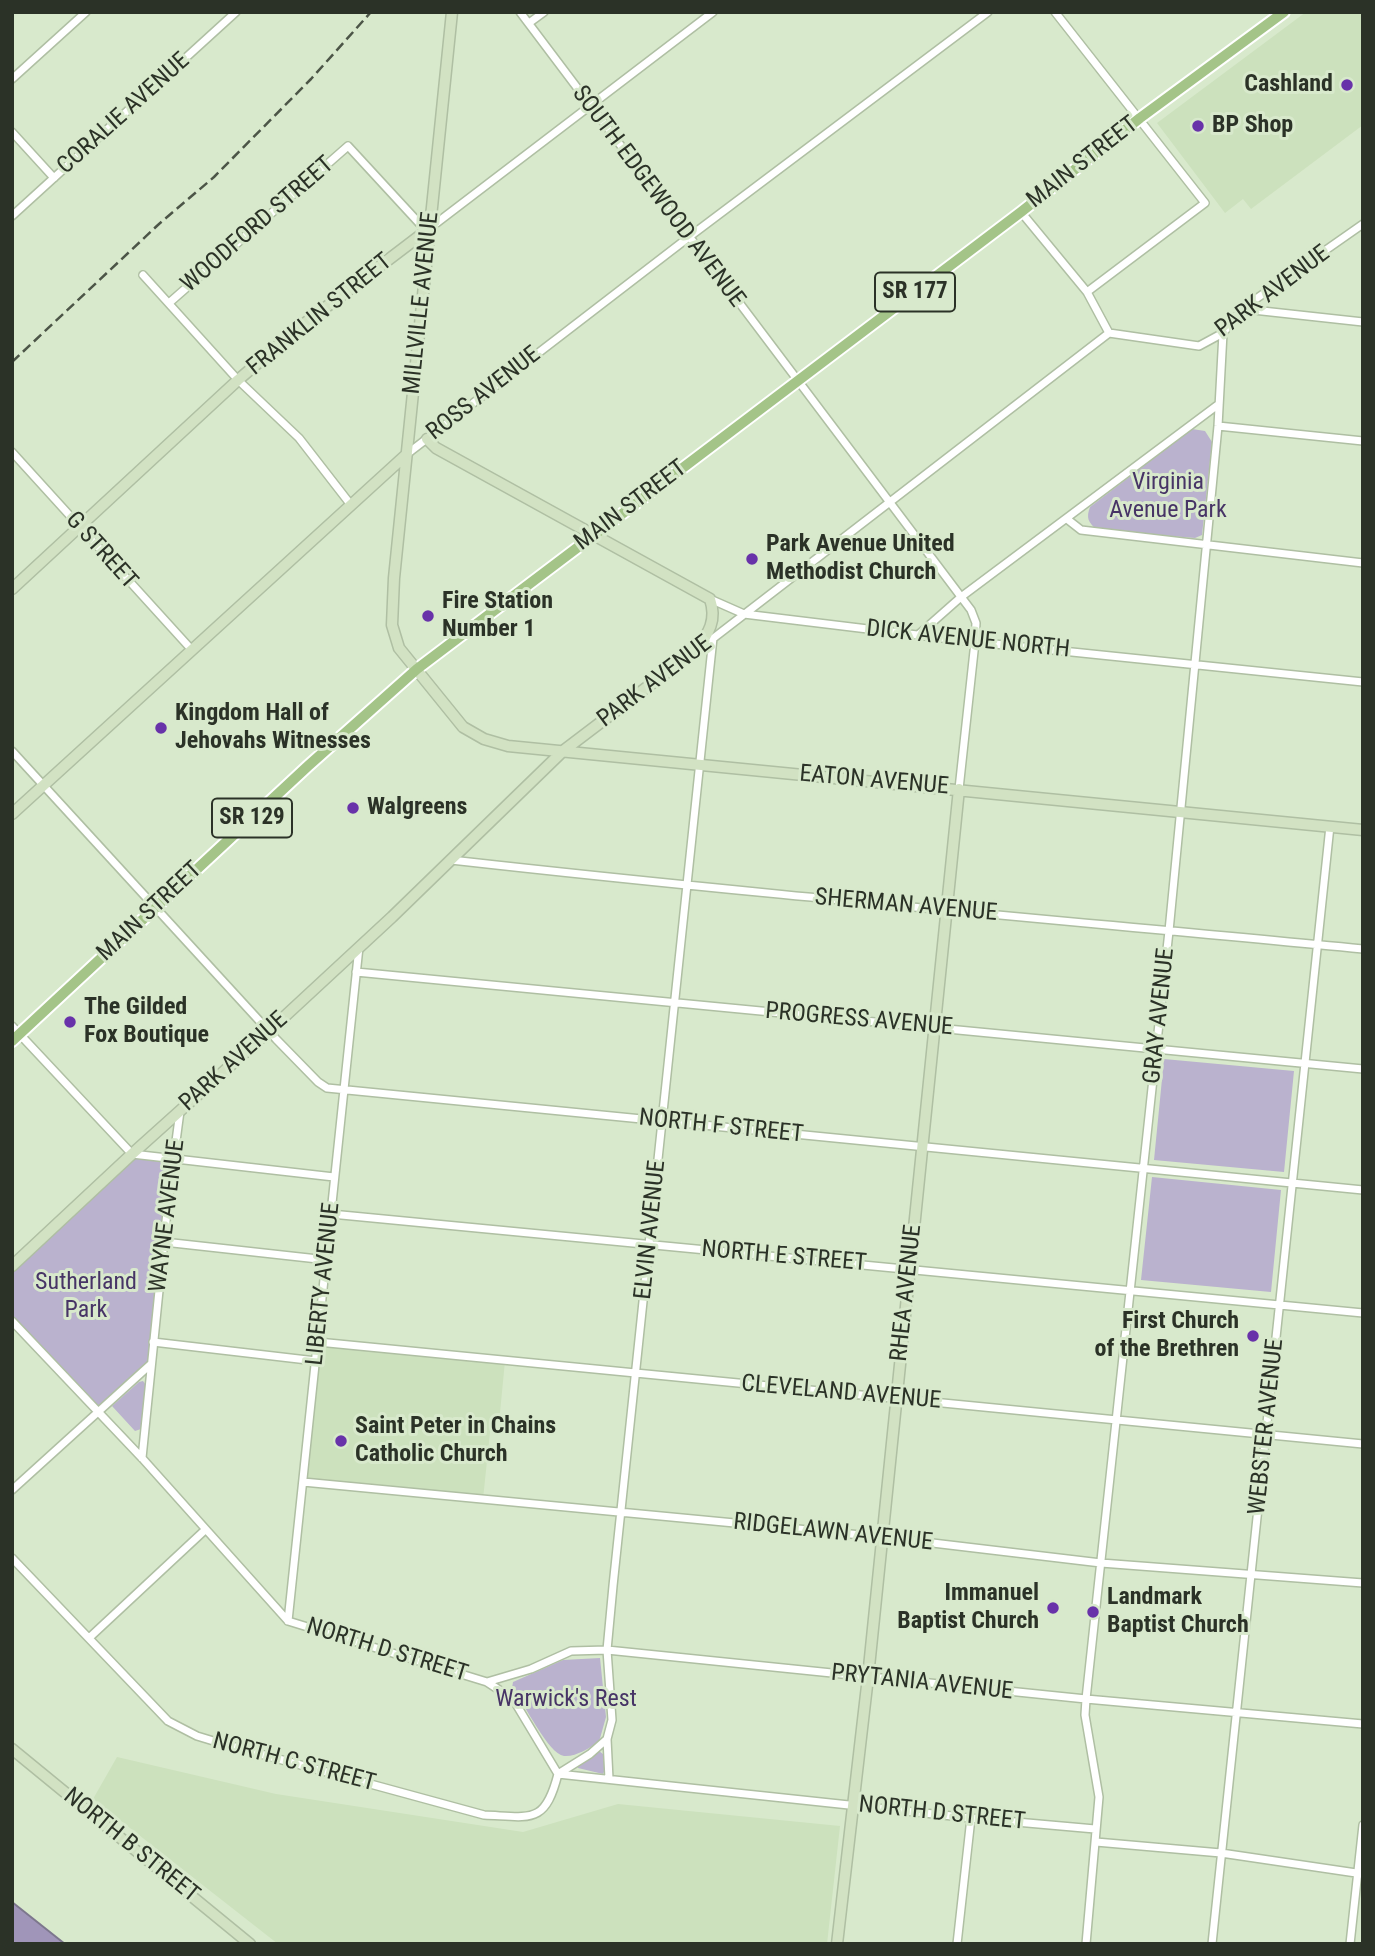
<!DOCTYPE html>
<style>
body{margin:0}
#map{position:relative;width:1375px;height:1956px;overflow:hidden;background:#d8e9cc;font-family:"Roboto Condensed",sans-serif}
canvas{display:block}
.frame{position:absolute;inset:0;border:14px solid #2b3227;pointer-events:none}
</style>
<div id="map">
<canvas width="1375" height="1956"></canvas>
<div class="frame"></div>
</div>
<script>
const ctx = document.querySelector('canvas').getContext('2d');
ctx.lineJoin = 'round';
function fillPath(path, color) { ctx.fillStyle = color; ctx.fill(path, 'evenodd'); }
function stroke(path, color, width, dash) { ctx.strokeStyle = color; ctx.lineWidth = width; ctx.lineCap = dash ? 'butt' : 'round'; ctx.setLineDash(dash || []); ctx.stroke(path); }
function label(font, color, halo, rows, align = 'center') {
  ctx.font = font + ' "Roboto Condensed",sans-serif'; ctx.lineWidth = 6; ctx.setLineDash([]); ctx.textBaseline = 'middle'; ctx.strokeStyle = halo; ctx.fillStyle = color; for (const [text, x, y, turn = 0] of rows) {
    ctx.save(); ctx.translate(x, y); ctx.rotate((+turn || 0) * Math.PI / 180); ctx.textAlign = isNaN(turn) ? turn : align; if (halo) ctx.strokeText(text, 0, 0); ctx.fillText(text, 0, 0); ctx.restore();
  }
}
fillPath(new Path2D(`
 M1306 12H1363V125L1251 209 1243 199 1225 213 1157 123Z
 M318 1342 505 1361 499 1423H491L483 1499 303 1482Z
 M117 1757 276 1794 523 1832 618 1804 840 1826 827 1944H278L93 1799Z`), '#cce1bd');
fillPath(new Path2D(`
 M1192 429 1205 431 1212 442 1202 535 1195 538 1097 530C1088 522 1086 518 1090 507Z
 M1164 1059 1294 1071 1284 1172 1154 1160Z
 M132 1154 174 1159 151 1364 99 1412 12 1321V1266Z
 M1152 1177 1281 1190 1271 1292 1141 1280Z
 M143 1381 146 1385 141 1429 135 1431 112 1406 139 1382Z
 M600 1658 606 1717 599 1742C589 1748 576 1757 564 1756 548 1754 524 1702 512 1688L513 1682 563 1660Z
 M599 1751 603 1754 605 1770 603 1774 578 1768V1765Z`), '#bab2ce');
const water = new Path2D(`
 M12 1902 65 1944H12Z`);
fillPath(water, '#a095b9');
stroke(water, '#7d778d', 2);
const street = new Path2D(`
 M520 12 971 610 976 623 975 642 959 789
 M1055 12 1205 203 1087 292
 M529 23 544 12
 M12 79 86 12
 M12 132 54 178
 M1021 212 1087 292 1109 333
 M12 216 236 12
 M143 275 238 380 299 438 351 505
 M169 303 348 146 419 223 430 228 713 12
 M1244 309 1363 322
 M1218 426 1363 441
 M12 452 191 649
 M407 454 689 237 988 12
 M1067 519 1081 530 1363 563
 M710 599 744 614 975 642 1363 682
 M918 635 961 597 1219 404
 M711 640 1109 333 1199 346 1223 333 1243 308 1363 224
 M12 751 276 1039 318 1082 327 1088 1363 1190
 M451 860C754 894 1059 920 1363 949
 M356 972 1363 1069
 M12 1026 132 1154 334 1177
 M331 1214 1363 1313
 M164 1242 327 1260
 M12 1321 142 1458 288 1621 487 1682 513 1699 558 1774
 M153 1342 316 1361
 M318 1342 1363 1444
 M142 1458 168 1202 180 1111
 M303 1482 882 1537 1101 1563 1363 1583
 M12 1490 151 1364
 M12 1558 168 1721 197 1736 220 1743 484 1815C531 1817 545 1825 558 1774L590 1754 607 1739
 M288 1621 359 947
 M89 1638 205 1530
 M487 1682 531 1669 571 1651 607 1650 1086 1699 1363 1724
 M558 1774 971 1818 1095 1829
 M609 1779 607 1739 612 1720 607 1650 613 1586 713 638
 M1096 1842 1221 1853 1363 1874
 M957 1944 971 1818
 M1086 1944 1099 1797 1085 1715 1086 1699 1169 931 1218 426 1223 333
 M1212 1944 1330 826
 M1350 1944 1363 1825`);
const secondary = new Path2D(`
 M452 12 394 578 392 625 399 648 463 727 484 739 508 746 1363 830
 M12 589 238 380 300 327 430 228
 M12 814 407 454
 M12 1266 132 1154 270 1030 392 917 563 751 696 650C709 633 717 620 710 599L436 448 427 439
 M12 1749 250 1944
 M837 1944 868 1677 959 789`);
const primary = new Path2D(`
 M12 1041 308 766 417 669 1021 212 1140 118 1284 12`);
stroke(street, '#afbfa3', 10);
stroke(secondary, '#afbfa3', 13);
stroke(primary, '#fff', 14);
stroke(street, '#fff', 7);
stroke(secondary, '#d2e2c3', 10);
stroke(primary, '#a4c488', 10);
stroke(new Path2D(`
 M12 362 159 224 214 177 311 79 371 12`), '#4c5547', 2.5, [10, 5]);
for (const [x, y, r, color] of [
 [1347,85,7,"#6832a9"],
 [1198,126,7,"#6832a9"],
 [752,559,7,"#6832a9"],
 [428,616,7,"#6832a9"],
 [161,728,7,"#6832a9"],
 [353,808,7,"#6832a9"],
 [70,1022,7,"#6832a9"],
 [1253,1336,7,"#6832a9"],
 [341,1441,7,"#6832a9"],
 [1053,1608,7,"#6832a9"],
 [1093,1612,7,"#6832a9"]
]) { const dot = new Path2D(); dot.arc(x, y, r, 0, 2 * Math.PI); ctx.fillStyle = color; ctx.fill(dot); stroke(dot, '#d8e9cc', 2.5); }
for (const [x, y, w] of [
 [915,292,80],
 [252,818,80]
]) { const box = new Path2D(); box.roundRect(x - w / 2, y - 19.5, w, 39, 5); ctx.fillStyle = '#d8e9cc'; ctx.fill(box); stroke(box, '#2b3227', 2); }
label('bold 23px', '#2b3227', null, [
 ["SR 177",915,292],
 ["SR 129",252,818]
]);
label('bold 24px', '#2b3227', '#d8e9cc', [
 ["Cashland",1333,85,"right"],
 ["BP Shop",1212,126],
 ["Park Avenue United",766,545],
 ["Methodist Church",766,573],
 ["Fire Station",442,602],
 ["Number 1",442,630],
 ["Kingdom Hall of",175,714],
 ["Jehovahs Witnesses",175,742],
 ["Walgreens",367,808],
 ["The Gilded",84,1008],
 ["Fox Boutique",84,1036],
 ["First Church",1239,1322,"right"],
 ["of the Brethren",1239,1350,"right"],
 ["Saint Peter in Chains",355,1427],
 ["Catholic Church",355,1455],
 ["Immanuel",1039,1594,"right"],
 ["Baptist Church",1039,1622,"right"],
 ["Landmark",1107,1598],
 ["Baptist Church",1107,1626]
], 'left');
label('24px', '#2b3227', '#d8e9cc', [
 ["CORALIE AVENUE",124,114,-42],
 ["MAIN STREET",1083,163,-38],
 ["SOUTH EDGEWOOD AVENUE",658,197,53],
 ["WOODFORD STREET",258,225,-41],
 ["PARK AVENUE",1273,292,-37],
 ["MILLVILLE AVENUE",422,303,-84],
 ["FRANKLIN STREET",320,315,-39],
 ["ROSS AVENUE",484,394,-38],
 ["MAIN STREET",631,506,-37],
 ["G STREET",101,551,48],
 ["DICK AVENUE NORTH",968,640,6],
 ["PARK AVENUE",655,682,-37],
 ["EATON AVENUE",874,781,5],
 ["SHERMAN AVENUE",906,906,5],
 ["MAIN STREET",150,912,-43],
 ["GRAY AVENUE",1160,1016,-84],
 ["PROGRESS AVENUE",859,1020,5],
 ["PARK AVENUE",234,1062,-42],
 ["NORTH F STREET",721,1127,6],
 ["WAYNE AVENUE",168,1216,-83],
 ["ELVIN AVENUE",651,1230,-84],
 ["NORTH E STREET",784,1257,5],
 ["LIBERTY AVENUE",324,1284,-84],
 ["RHEA AVENUE",907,1293,-84],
 ["CLEVELAND AVENUE",841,1393,5],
 ["WEBSTER AVENUE",1267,1427,-84],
 ["RIDGELAWN AVENUE",833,1533,6],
 ["NORTH D STREET",387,1651,17],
 ["PRYTANIA AVENUE",922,1683,6],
 ["NORTH C STREET",294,1763,15],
 ["NORTH D STREET",942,1814,6],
 ["NORTH B STREET",131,1846,39]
]);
label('24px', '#473466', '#d8e9cc', [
 ["Virginia",1168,483],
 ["Avenue Park",1168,511],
 ["Sutherland",86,1283],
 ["Park",86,1311],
 ["Warwick's Rest",566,1700]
]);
</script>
